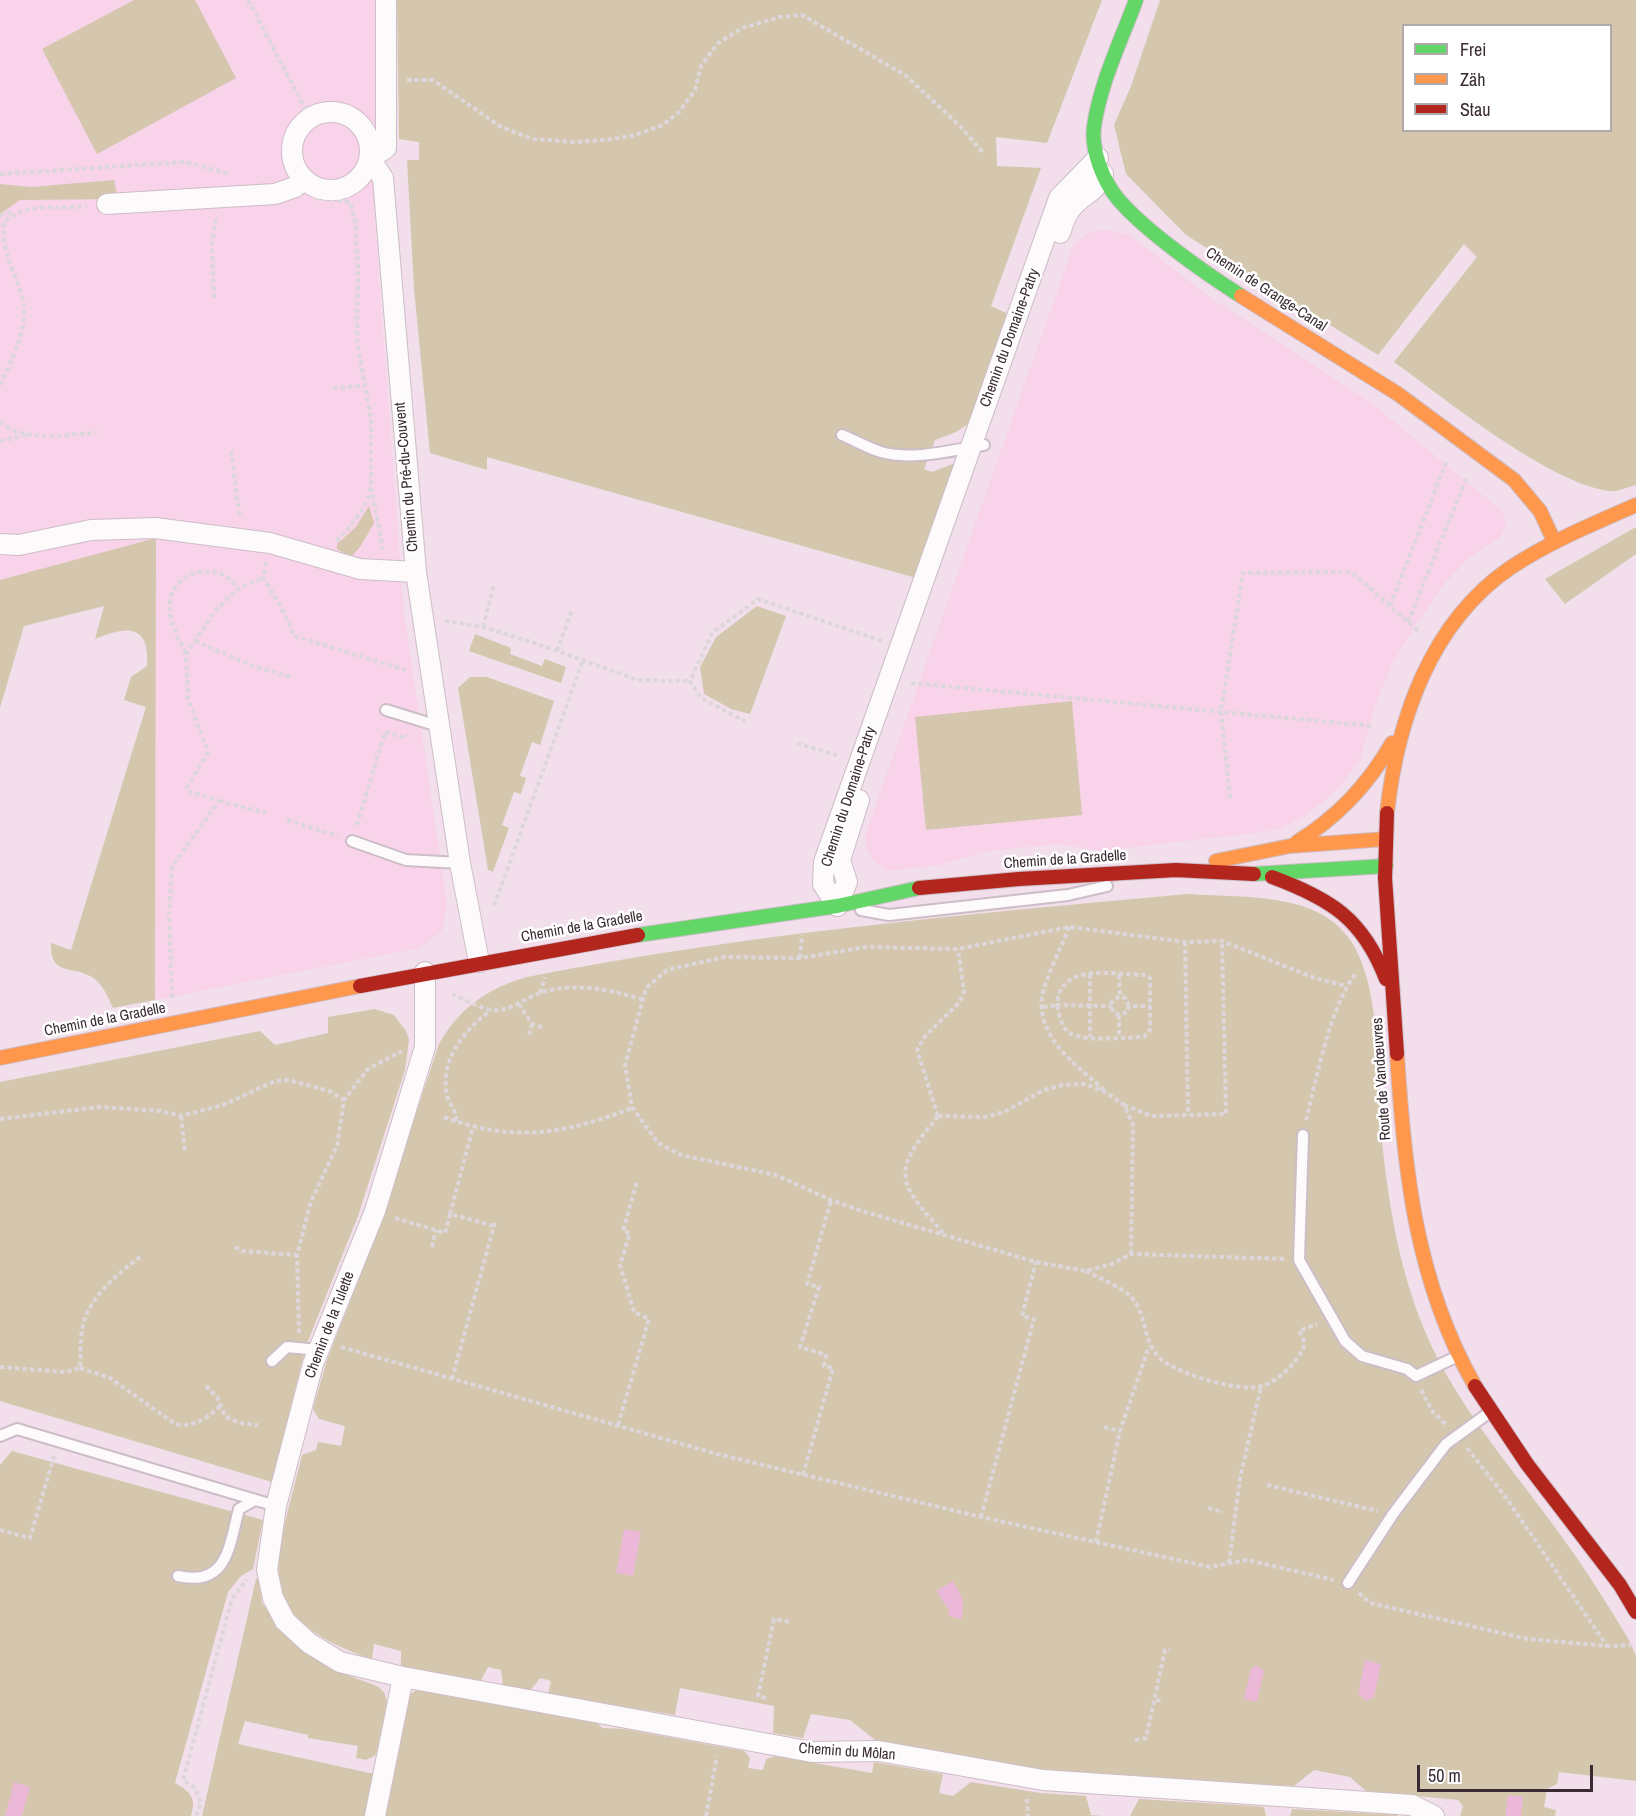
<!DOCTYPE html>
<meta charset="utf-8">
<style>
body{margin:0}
#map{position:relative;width:1636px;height:1816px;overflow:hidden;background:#f2dfeb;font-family:"Archivo Narrow",sans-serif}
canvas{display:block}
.legend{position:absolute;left:1402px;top:24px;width:210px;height:108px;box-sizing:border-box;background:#fff;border:2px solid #b0aaae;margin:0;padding:8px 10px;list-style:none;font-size:18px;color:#3a2a34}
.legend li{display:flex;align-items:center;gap:12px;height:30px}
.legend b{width:30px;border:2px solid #b0aaae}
.scale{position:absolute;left:1417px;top:1765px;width:176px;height:27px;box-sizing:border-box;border:3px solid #3a2a34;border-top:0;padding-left:8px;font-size:18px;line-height:21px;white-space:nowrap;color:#3a2a34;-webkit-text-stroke:4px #fff;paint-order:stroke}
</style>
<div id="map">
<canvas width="1636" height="1816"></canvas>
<ul class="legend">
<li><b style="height:8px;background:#63d668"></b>Frei</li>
<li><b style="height:8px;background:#ff974d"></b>Zäh</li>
<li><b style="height:8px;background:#b3261e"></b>Stau</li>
</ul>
<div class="scale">50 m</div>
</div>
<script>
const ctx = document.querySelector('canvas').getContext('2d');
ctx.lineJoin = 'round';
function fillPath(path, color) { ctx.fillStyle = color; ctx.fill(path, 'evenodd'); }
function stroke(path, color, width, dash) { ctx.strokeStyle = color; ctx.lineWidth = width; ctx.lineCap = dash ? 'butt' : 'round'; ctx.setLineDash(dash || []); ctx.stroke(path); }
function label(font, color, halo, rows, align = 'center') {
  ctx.font = font + ' "Archivo Narrow",sans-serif'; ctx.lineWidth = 5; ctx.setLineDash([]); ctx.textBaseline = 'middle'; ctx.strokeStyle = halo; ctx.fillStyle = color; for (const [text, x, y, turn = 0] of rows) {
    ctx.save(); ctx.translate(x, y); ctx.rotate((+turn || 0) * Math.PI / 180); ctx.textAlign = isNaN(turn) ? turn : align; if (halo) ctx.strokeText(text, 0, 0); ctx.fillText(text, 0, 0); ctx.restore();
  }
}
fillPath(new Path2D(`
 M0 0H378L374 209 404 613 447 904 442 931 420 948 155 1000 156 538 0 580Z
 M1107 230 1128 234 1211 298 1372 403 1502 511 1506 524 1500 538 1471 556 1445 583 1415 626 1392 664 1375 706 1360 759 1338 789 1305 816 1281 828 1263 832 1100 851 1058 844 987 851 940 865 888 871 876 864 867 850 865 835 1074 244 1089 232Z`), '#f8d3e9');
fillPath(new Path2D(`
 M134 0H195L236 78 97 154 42 49Z
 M397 0H1102L1047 143 996 137 997 166 1041 168 991 306 1010 315 971 422 956 432 935 440 924 469 932 472 958 462 916 578 487 457V470L430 453 414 289 407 160H419V142L399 139Z
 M1160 0H1636V485C1628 487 1617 492 1609 491 1547 482 1447 400 1394 362L1477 257 1464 244 1378 355 1186 235 1126 174 1114 125 1131 86ZM1404 26H1610V130H1404Z
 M114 180 118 199 20 200 0 214V184L31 187Z
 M369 506 374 523 360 547 351 557 337 549V544L355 528Z
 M1636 527V554L1565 604 1545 579Z
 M156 538 155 1000 113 1008C108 997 103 984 92 977 72 965 50 977 51 943L71 950 146 707 124 700 131 677 147 666C150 623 126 626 95 639L104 606 24 626 0 708V580Z
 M757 606 786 616 750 714 731 709 704 694 700 667 716 637Z
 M475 634 511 648 510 654 542 666 545 659 566 667 561 683 469 651Z
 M470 677H487L554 701 540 745 532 742 520 776 526 778 521 794 514 792 502 825 509 828 493 872 488 870 458 688Z
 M1072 701 1082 815 926 830 915 717Z
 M1188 894C1239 898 1314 891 1348 937 1383 983 1377 1084 1382 1141 1385 1171 1389 1201 1395 1231 1404 1277 1419 1324 1441 1365 1475 1427 1521 1480 1562 1537 1586 1570 1608 1605 1629 1640L1636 1656V1781L1559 1772 1557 1784 1547 1789 1544 1807 1556 1810 1555 1816H1460L1463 1806 1458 1800 1366 1791 1350 1777 1314 1770 1294 1786 1049 1772 875 1740 850 1720 811 1714 803 1738 773 1733 774 1706 680 1688 675 1715 548 1694 551 1681 540 1678 530 1691 503 1686 501 1670 488 1667 480 1682 401 1667V1651L374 1644 372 1659C244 1616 277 1561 302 1455L316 1450 318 1442 341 1446 345 1426 319 1419 313 1409 326 1363 377 1232 439 1044C459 1008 488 988 527 977 744 934 967 914 1188 894Z
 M375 1009 394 1015 406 1031 409 1040 405 1070 358 1216 306 1346 272 1482 0 1401V1082L260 1031 275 1045 328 1033V1017Z
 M12 1451 263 1520 253 1569 241 1576 228 1592 175 1783C190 1791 197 1799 191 1816H0V1465Z
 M256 1579 259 1580 262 1603 294 1644 336 1671 377 1686 384 1692 387 1702 376 1755 366 1760 356 1758 358 1746 308 1738V1735L245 1721 238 1744 374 1774 365 1816H202Z
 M418 1689 597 1722 602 1728 624 1729 744 1751 750 1758 748 1768 763 1770 766 1759 775 1756 872 1773 874 1762 943 1774 939 1793 953 1796 971 1782 1040 1793 1086 1796 1091 1815 1102 1816H383L409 1695Z
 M1139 1799 1255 1806 1264 1807 1266 1816H1130Z
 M1292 1809 1397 1815 1398 1816H1290Z`), '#d4c7ad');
fillPath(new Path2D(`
 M624 1529 641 1532 633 1576 616 1573Z
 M953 1581 963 1599 962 1619 948 1616 949 1610 936 1591Z
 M1365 1660 1381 1664 1374 1697 1366 1701 1358 1694Z
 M1256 1665 1264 1671 1257 1702 1244 1699 1251 1669Z
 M14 1782 30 1787 22 1816H5Z
 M1508 1795 1523 1797 1521 1816H1505Z`), '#ebb8d7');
const lane = new Path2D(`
 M842 435C854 440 868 448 881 452 913 461 952 450 984 445
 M386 710 438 726
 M352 841 406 860 460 863
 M861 910 889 915 1068 895 1107 886
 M1303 1135 1299 1260 1345 1341 1362 1356 1407 1369 1416 1376 1458 1356
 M272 1361 287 1347 319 1350
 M0 1436 17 1429 276 1506
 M178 1576C228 1587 229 1546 239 1509L255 1500
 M1348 1583 1393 1514 1446 1444 1490 1412`);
const street = new Path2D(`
 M386 0V148L370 159 383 178 416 572 460 863 479 962
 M292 151a39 39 0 1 1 78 0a39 39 0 1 1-78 0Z
 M107 204 275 194 295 187 304 179
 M1060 233C1063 225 1065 216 1070 210 1083 192 1093 197 1103 174
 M0 544 19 545 91 530 155 528 270 543 360 569 416 572
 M837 906 823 884 824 862 1059 198 1098 158
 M837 906 847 882 840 860 859 800
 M425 972V1047L375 1211 313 1364 276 1506 267 1570 273 1598 285 1621 309 1643 340 1662 403 1677 812 1752 879 1751 1043 1780 1412 1805 1434 1816
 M375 1816 403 1677`);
const fast = new Path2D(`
 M1136 0C1121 41 1100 83 1094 127 1091 150 1103 181 1118 199 1145 231 1205 273 1241 296
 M1254 874 1386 866
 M638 935 837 906 919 888`);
const slow = new Path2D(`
 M1241 296 1398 394 1514 480 1540 511 1554 541
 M1387 813C1397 721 1430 623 1510 568 1549 542 1593 524 1636 505
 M1297 842C1338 817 1368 785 1392 743
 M1216 861 1290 846 1386 839
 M1397 1054C1404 1170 1416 1283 1475 1386
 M0 1058 360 986`);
const jam = new Path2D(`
 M1387 813 1385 878 1397 1054
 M1272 877C1331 899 1363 919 1386 979
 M919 888 1019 879 1176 870 1254 874
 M360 986 638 935
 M1475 1386 1527 1464 1620 1585 1636 1612`);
stroke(lane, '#cdbdc7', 14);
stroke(street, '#cdbdc7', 22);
stroke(fast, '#cdbdc7', 16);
stroke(slow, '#cdbdc7', 16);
stroke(jam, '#cdbdc7', 16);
stroke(new Path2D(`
 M248 0 310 118
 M407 80H433L501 127 533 139 573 142 605 140 635 135 663 125 679 112 695 90 701 66 718 43 742 28 780 17 802 15 905 75 960 126 984 154
 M0 174 186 162 228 174
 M315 198 350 202 355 220 358 266 357 342 371 419V488L383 549
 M0 215 12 212
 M214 298 212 244 216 219
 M0 385C11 362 29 327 23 301 17 274 0 251 4 222 28 201 57 210 87 206
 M333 388 365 386
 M0 422C24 443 67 434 97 433
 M0 441 28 435
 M231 451 240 518
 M336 541C353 525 364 511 371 488
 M266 562 263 578 280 605 294 636 409 671
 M1390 606 1447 460
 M445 621 483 627 532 642 638 680 690 681
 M1408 622 1467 477
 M483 627 494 584
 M195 641 253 666 291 677
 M557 651 572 610
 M186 653C178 638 167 618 170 600 177 567 221 562 238 588
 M911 683 1373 726
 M746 722 701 698 690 681 712 633 758 599 882 641
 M797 743 839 756
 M1230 798 1221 711 1243 573 1352 572 1418 631
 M219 801 266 813
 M287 820 338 836
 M357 825 385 732 403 737 409 735
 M494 906 583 660
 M1069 927C1062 946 1045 979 1042 997 1037 1039 1077 1065 1104 1090
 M1185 942 1188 1115
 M800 958 802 935
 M1090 974V1037
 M1119 975 1120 996
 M540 993 545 977
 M452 994C464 999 479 1008 492 1010 509 1012 524 999 540 993 574 982 607 989 641 999
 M172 998 169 913 172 867 219 801 190 792 187 787 208 752 188 699 186 654 215 611 239 588 263 578
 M519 1004 532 1024 545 1028
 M1129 1006 1125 998 1120 996 1112 1001C1110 1008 1112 1011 1119 1015L1127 1012 1129 1006H1150
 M1043 1007 1057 1005C1059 1014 1061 1026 1068 1032 1083 1043 1125 1037 1144 1037L1150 1030V978L1146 975C1114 975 1060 961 1057 1005L1111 1006
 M1119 1015V1037
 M529 1035 532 1024
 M1124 1105 1151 1116 1226 1114 1222 941
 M181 1116 185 1151
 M938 1116 985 1117 1004 1112 1044 1090 1063 1085 1086 1084 1107 1093 1124 1105 1133 1125 1131 1254
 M938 1116 917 1050 926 1035 959 1003 964 992 958 949
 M938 1116C892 1173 895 1179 943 1233
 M444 1117C513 1143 565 1134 632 1108
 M0 1119 99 1107 161 1111 181 1116 223 1105 275 1081 288 1080 329 1091 344 1100
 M1306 1120C1317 1078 1330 1005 1357 972
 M456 1121C457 1110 449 1105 447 1095 439 1059 466 1029 491 1010
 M450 1214 473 1127
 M395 1218 445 1233 450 1214 494 1226
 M235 1247 242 1251 297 1255
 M432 1247 436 1230
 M1284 1259 1131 1254 1112 1264 1086 1271 1036 1262 862 1211 831 1200 776 1175 681 1155 658 1143 632 1107 625 1065 646 988 667 970 724 957 800 958 866 947 958 949 1069 927 1185 942 1222 941 1315 978 1346 986
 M1086 1271C1100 1279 1123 1287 1133 1299 1148 1318 1142 1343 1162 1360 1179 1374 1240 1393 1262 1386 1279 1381 1301 1359 1305 1343L1299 1331 1317 1324
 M299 1333 297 1255 311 1201 337 1146 344 1100 368 1069 402 1051
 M341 1347 717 1454 981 1517 1210 1567 1247 1560 1334 1580
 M0 1367 65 1372 80 1368C81 1354 80 1338 83 1325 88 1299 119 1272 140 1257
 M80 1368 110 1378 175 1424C193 1428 208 1418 220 1406
 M452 1379 495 1222
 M206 1386 217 1397 225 1416 239 1423 258 1425
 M1421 1390 1433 1412 1446 1425
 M618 1425 649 1319 634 1312 620 1265 630 1233 623 1231 637 1181
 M1104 1427 1120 1431
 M1467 1448 1507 1499 1607 1646
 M803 1475 833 1368 824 1366 826 1355 800 1347 819 1287 807 1284 831 1200
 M1267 1485 1378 1511
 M1208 1508 1223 1512
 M981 1517 1034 1319 1022 1316 1036 1262
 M0 1530 30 1538 54 1456
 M1096 1542 1120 1431 1149 1346
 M1229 1563 1240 1478 1261 1387
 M1359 1593 1370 1603 1528 1639 1607 1646 1636 1645
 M766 1698 758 1696 774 1619 789 1622
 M1156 1700 1163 1701
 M1135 1740 1146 1738 1165 1650H1170
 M1027 1799 1028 1816
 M196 1816 201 1803 195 1788 183 1780 232 1599 247 1579
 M706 1816 717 1756`), '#ddd7db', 4, [4.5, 3]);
stroke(lane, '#fdfafc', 10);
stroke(street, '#fdfafc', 20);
stroke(fast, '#63d668', 14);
stroke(slow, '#ff974d', 14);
stroke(jam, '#b3261e', 14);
label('15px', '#3a2a34', '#fff', [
 ["Chemin de Grange-Canal",1266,290,33],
 ["Chemin du Domaine-Patry",1010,338,-70],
 ["Chemin du Pré-du-Couvent",407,477,-95],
 ["Chemin du Domaine-Patry",849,797,-72],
 ["Chemin de la Gradelle",1065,860,-4],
 ["Chemin de la Gradelle",582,927,-10],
 ["Chemin de la Gradelle",105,1020,-11],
 ["Route de Vandœuvres",1382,1079,-94],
 ["Chemin de la Tulette",330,1325,-69],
 ["Chemin du Môlan",847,1752,4]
]);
</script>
